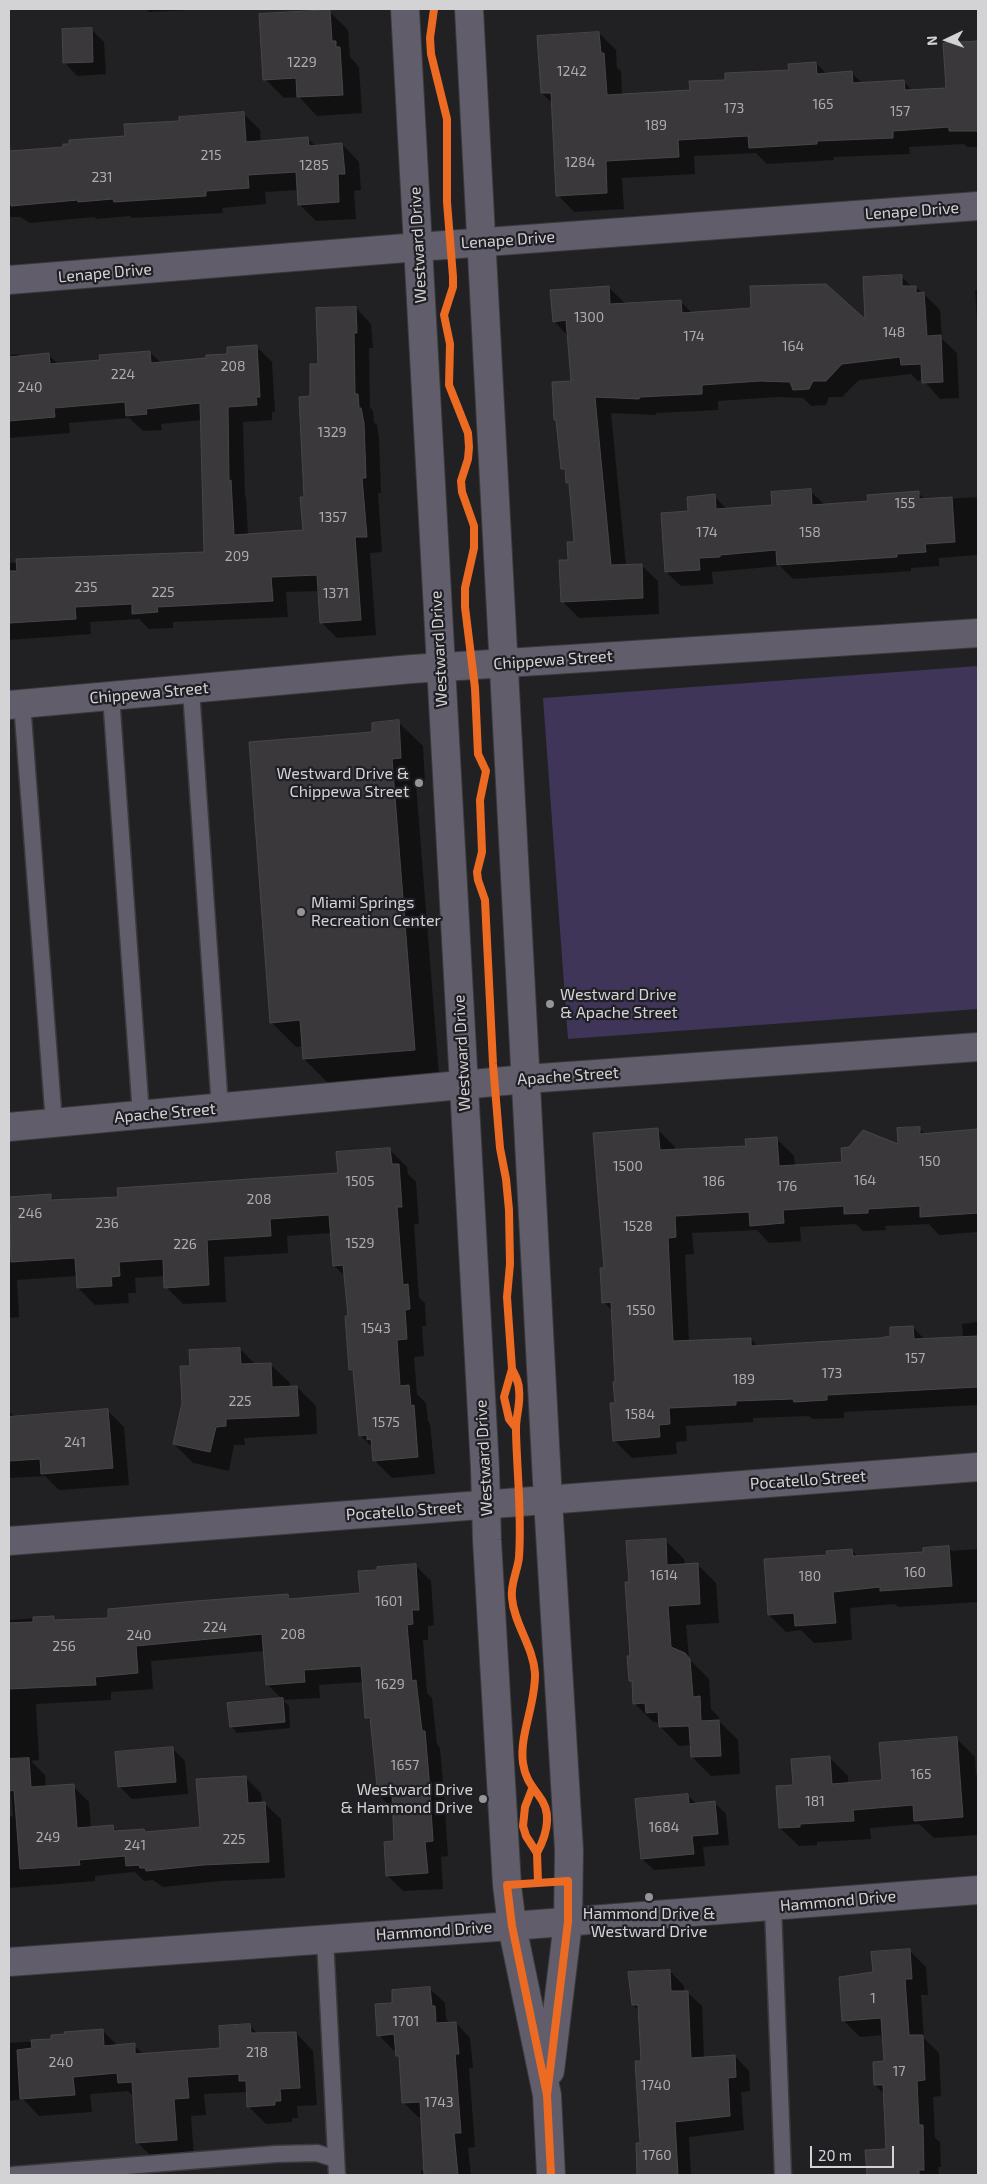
<!DOCTYPE html>
<style>
body{margin:0}
#map{position:relative;width:987px;height:2184px;overflow:hidden;background:#212023;font-family:"Exo 2",sans-serif}
canvas{display:block}
.frame{position:absolute;inset:0;border:10px solid #d3d3d6;pointer-events:none}
.north{position:absolute;left:922px;top:15px;width:50px;height:50px;-webkit-text-stroke:4px #201f24;paint-order:stroke;rotate:267deg;font-size:14px;font-weight:700;line-height:20px;text-align:center;color:#d3d3d6}
.north::after{content:'';display:block;margin:auto;width:18px;height:22px;background:#d3d3d6;clip-path:polygon(50% 0,100% 100%,50% 72%,0 100%)}
.scale{position:absolute;left:810px;top:2146px;width:84px;height:22px;box-sizing:border-box;border:2px solid #d3d3d6;border-top:0;padding-left:6px;font-size:15px;line-height:18px;white-space:nowrap;color:#d3d3d6;-webkit-text-stroke:4px #201f24;paint-order:stroke}
</style>
<div id="map">
<canvas width="987" height="2184"></canvas>
<div class="frame"></div>
<div class="north">N</div>
<div class="scale">20 m</div>
</div>
<script>
const ctx = document.querySelector('canvas').getContext('2d');
ctx.lineJoin = 'round';
function fillPath(path, color) { ctx.fillStyle = color; ctx.fill(path, 'evenodd'); }
function stroke(path, color, width, dash) { ctx.strokeStyle = color; ctx.lineWidth = width; ctx.lineCap = dash ? 'butt' : 'round'; ctx.setLineDash(dash || []); ctx.stroke(path); }
function label(font, color, halo, rows, align = 'center') {
  ctx.font = font + ' "Exo 2",sans-serif'; ctx.lineWidth = 4.5; ctx.setLineDash([]); ctx.textBaseline = 'middle'; ctx.strokeStyle = halo; ctx.fillStyle = color; for (const [text, x, y, turn = 0] of rows) {
    ctx.save(); ctx.translate(x, y); ctx.rotate((+turn || 0) * Math.PI / 180); ctx.textAlign = isNaN(turn) ? turn : align; if (halo) ctx.strokeText(text, 0, 0); ctx.fillText(text, 0, 0); ctx.restore();
  }
}
fillPath(new Path2D(`
 M978 666V1009L568 1039 543 698Z`), '#3e3558');
fillPath(new Path2D(`
 M145 9H191V10L149 12Z
 M329 11 348 30 350 57 359 67 362 113 317 116 299 97 284 98 265 79Z
 M91 29 104 42 106 74 77 76 65 63Z
 M599 33 616 50 617 68 621 71 622 95 691 91 727 81 790 71 816 63 827 74 852 73 863 84 903 81 913 91 947 89 944 44 978 42V147H967L964 144 909 147 910 154 833 157 834 160 767 164 756 153 694 156 695 174 622 178 624 209 574 212 558 195 553 104 542 93Z
 M243 113 260 130 261 142 307 138 316 146 342 144 359 162 361 190 354 191 356 219 316 221 299 204 298 190 265 192 266 204 222 208 223 213 132 218 130 216 96 219 95 217 30 223 20 217H11L9 215V153L64 148 126 137 181 122Z
 M901 276 912 287H915L924 294 940 310 942 339 957 353 959 398 940 399 923 380 918 381 911 374 859 380 842 397H829L826 405 811 406 803 398 777 397 718 401V410L656 413V415L611 413 626 566 641 565 658 581 659 614 579 618 563 602 569 561 576 543 571 486 567 482V473L563 469 558 422 555 420 572 382 568 336 554 321 608 287 625 303 680 301 692 313 866 322Z
 M975 290H978V336Z
 M356 308 371 324 373 348H369L370 407 373 411 374 422 377 425 379 439 381 493H378L382 552 370 553 376 635 337 638 321 622 319 591 286 592 288 617 173 622V628L149 629 139 619 90 622 91 634 9 640V563L206 553 201 420 161 424 162 430 143 431 129 418 69 423 70 433 9 438V355L18 354 21 357 49 355 59 365 101 361 150 352 161 363 208 359 229 355 256 346 272 362 275 412H272V420L243 422 245 496 246 498 248 535 304 532 312 397 319 365Z
 M810 491 825 505 869 502 918 493 926 500 978 497V555L939 558V566L911 568V571L793 579 780 566 712 572 713 584 681 586 666 572 690 512 714 496 728 510 774 506Z
 M398 722 423 746 425 783 416 784 439 1075 328 1083 304 1059 303 1046 296 1047 271 1022 374 733Z
 M919 1128 926 1135 978 1130V1232L939 1235 929 1224 885 1226 886 1230 863 1231 856 1224 800 1227 801 1241 769 1243 757 1230 692 1233 694 1254 685 1255 689 1341 751 1339 758 1347 881 1339 891 1337 913 1327 925 1340 963 1338 962 1324 978 1322V1405L844 1412V1418L813 1419 809 1416 753 1418V1422L686 1426 687 1441 676 1442 677 1454 632 1458 614 1440 616 1404 612 1311 604 1302 605 1269 657 1129 675 1147V1151L747 1147 776 1138 794 1156 795 1166 843 1163 900 1146Z
 M390 1150 407 1167 408 1174 416 1182 419 1224H414L419 1298 425 1303 426 1326H422L424 1356 414 1357 417 1394 426 1403 428 1421 430 1424 435 1474 392 1478 374 1460 373 1448 360 1435 355 1374 350 1370 349 1317 346 1277 334 1266 331 1233 287 1236 288 1253 224 1257 226 1302 183 1304 166 1287 165 1276 135 1278 136 1293H128L129 1303 95 1305 78 1288 77 1276 17 1280 19 1317 9 1318V1198L50 1196 56 1201 119 1198 339 1174Z
 M240 1349 256 1365 270 1364 290 1383V1387H297L316 1406 317 1434 244 1438 245 1445H234L229 1471 193 1463 174 1444 192 1367Z
 M9 1411 15 1418 108 1411 124 1427 129 1485 59 1490 45 1476 9 1478Z
 M665 1540 684 1559 685 1565 697 1564 716 1583 719 1623 686 1625 689 1659 709 1679 711 1709 719 1717V1721L738 1740 740 1774 711 1776 692 1757 691 1745 679 1746 656 1722H653L634 1703 633 1684 630 1680V1583Z
 M949 1548 952 1551 978 1549V1602L898 1607 895 1604 850 1608 852 1640 814 1643 801 1630 786 1632 769 1615 828 1556 852 1550 858 1557 924 1553Z
 M415 1565 431 1581 434 1625 428 1626V1640H423L427 1693 432 1698 437 1744 440 1748 444 1794 448 1856 441 1857 443 1889 403 1891 387 1875 395 1842 394 1810 379 1795 372 1723 367 1718 364 1682 319 1685 320 1698 283 1700 289 1706 290 1728 237 1733 231 1726 283 1700 267 1684 265 1651 151 1661 153 1689 111 1692V1700L36 1704 39 1760 31 1761 45 1775 46 1788 73 1786 89 1802 91 1828 113 1827 118 1832 146 1833 201 1828 245 1777 261 1793 262 1803H264L281 1819 285 1878 220 1881 163 1887 153 1880 144 1881 135 1872 95 1876V1881L9 1888V1817L13 1816 9 1762V1620L54 1617 57 1621 110 1619 288 1595 292 1600 361 1594 378 1571Z
 M957 1739 975 1757 976 1775 978 1774V1835L934 1838 919 1824 870 1828 871 1839 817 1842V1845L799 1846 780 1828 794 1786 830 1758 848 1776V1784L884 1781Z
 M172 1748 185 1761 188 1794 132 1799 119 1786Z
 M688 1796 697 1804 715 1803 726 1814 729 1845 703 1847 705 1866 654 1870 642 1859Z
 M910 1951 926 1967 928 1995H921L924 2038 939 2053 941 2096 933 2097 935 2138 940 2142 941 2167H938L939 2175H868L866 2151 888 2150 885 2095 875 2085 885 2063 884 2035 860 2037 843 2020 874 1974Z
 M670 1971 684 1986V1992H687L702 2006 704 2058 735 2056 749 2071 750 2091 741 2092 744 2130 689 2137 691 2175H639L637 2145 641 2144 642 2062 639 2011 633 2005Z
 M430 1989 445 2003 446 2018 449 2024 456 2023 470 2038 473 2068H469L475 2147 468 2148 471 2175H421V2171L425 2170 422 2117H418L403 2102 400 2059 397 2056 396 2050H393L379 2035 394 2004Z
 M250 2026 259 2035 296 2033 313 2051 317 2105 297 2106 298 2118H292V2122L266 2124 248 2106V2092L204 2094 206 2115 191 2116 194 2157 155 2160 138 2143 135 2098 128 2091 90 2094 92 2112 39 2116 23 2099 9 2101V2043L53 2040 102 2030 118 2046 134 2045 144 2055 222 2049Z`), '#0007');
const building = new Path2D(`
 M330 10 332 41H336V47H340L343 95 297 97 296 78 263 80 259 14Z
 M92 28 93 62 63 63 62 29Z
 M599 32 601 53H604L607 95 690 90 689 81 725 80V73L789 70 788 64 816 62 817 74 852 71 853 83 904 80 905 90 946 88 943 43 978 41V131H949V127L893 131V138L817 141V144L749 148 748 136 678 140 679 157 606 161 607 193 556 196 551 93H541L537 36Z
 M244 112 246 142 308 137 309 146 342 143 345 174H338L339 202 298 205 296 172 248 175 249 188 206 191V196L114 202 113 199 78 202V200L11 206V203H9V151L63 147V144H69V140L125 136 124 124 179 121V117Z
 M902 275V286H916V293L924 292 927 336 941 335 943 382 922 383 921 364 901 365 900 357 842 364 826 381H813L809 389 793 390 790 382 760 381 702 385V394L640 397 639 399 595 397 611 565 642 564 643 598 561 602 559 560H568L567 542H574L569 483H566L565 469H561L556 420H554L552 382 571 381 566 320 553 322 550 290 609 286 610 304 681 300 682 313 751 308 750 286 826 284 865 319 863 277Z
 M356 307 357 333H354L355 394H358L359 408H361L364 423 366 478H362L367 537H355L361 620 320 623 317 575 271 577 273 601 157 607 158 612 132 614V604L75 607 76 619 9 623V571H17L16 559 204 552 200 403 146 409 147 414 126 416 125 402 54 408 55 417 9 421V357L49 353 50 364 100 360 99 355 150 351 151 363 206 358V355L227 354V347L257 345 260 397H256L257 405 228 407 229 481 231 480 234 535 303 530 300 497H304L299 397 310 396V364H318L316 308Z
 M811 489 812 505 868 501 867 495 919 491V499L952 497 955 542 925 544 926 552 897 554V557L777 565 776 550 720 555V557L699 558 700 570 665 572 661 513 688 511 687 497 715 494 716 509 772 505 771 492Z
 M399 720 401 758 392 759 415 1050 303 1059 300 1020 270 1023 249 742 372 732V723Z
 M920 1127V1134L978 1129V1213L920 1217V1206L868 1209V1213L844 1214V1206L783 1210 784 1223 750 1226 749 1212 675 1216 676 1237 668 1238 673 1341 751 1338V1346L880 1338 890 1336V1327L913 1326 914 1339 978 1336V1387L827 1395V1400L794 1402 793 1399 736 1401V1405L669 1408 670 1424 659 1425 660 1437 613 1441 610 1403H615L613 1382H615L611 1302 602 1303 600 1268H604L593 1133 658 1128 660 1150 746 1146 745 1139 777 1137 779 1166 842 1162 841 1148 849 1147 863 1130 898 1144 897 1128Z
 M390 1148 392 1164H399L402 1207H397L403 1285 408 1284 410 1309 405 1310 407 1339 397 1340 400 1386 409 1385 411 1406 414 1405 418 1457 373 1461 371 1439 367 1440V1435L359 1436 353 1370H349L345 1316H348L343 1265 333 1266 329 1215 270 1219 271 1236 207 1240 209 1285 164 1288 163 1259 119 1262 120 1276 111 1277 112 1286 77 1288 75 1258 11 1262 9 1197 51 1194V1200L118 1197 117 1188 338 1173 336 1152Z
 M240 1348 241 1364 271 1363 272 1387 297 1386 299 1416 226 1419V1426L216 1427 210 1452 173 1444 182 1403 180 1366H190L189 1350Z
 M108 1409 113 1468 41 1474 40 1459 9 1461V1417Z
 M666 1539 667 1565 698 1563 700 1604 668 1606 671 1647 685 1653 690 1659 693 1697 700 1696 701 1721 719 1720 721 1756 691 1757 689 1726 659 1727 658 1712 646 1713 645 1703 633 1704 632 1681H629L627 1656H630L625 1582H629L626 1541Z
 M949 1546 952 1586 880 1591V1587L833 1592 836 1623 795 1626 794 1613 768 1615 764 1559 827 1555 826 1551 852 1549 853 1556 923 1552V1548Z
 M416 1564 419 1610H412L413 1624 407 1625 412 1681 416 1680 422 1731H425L429 1778 433 1841 425 1842 428 1873 386 1876 384 1842 394 1841 392 1795 378 1796 370 1718H365L361 1666 304 1670 305 1682 266 1685 262 1634 136 1646 138 1673 95 1677 96 1685 9 1689V1623L33 1622V1617L54 1616V1620L108 1618V1609L196 1601 288 1594 289 1599 360 1593 358 1571 377 1570V1567Z
 M283 1698 285 1722 230 1727 227 1703Z
 M957 1737 963 1817 914 1821 913 1805 853 1810 854 1821 800 1824V1827L779 1828 776 1786 793 1785 791 1759 830 1756 832 1784 882 1780 879 1743Z
 M173 1747 176 1782 118 1787 115 1752Z
 M29 1758 31 1787 74 1784 77 1828 113 1825 114 1831 144 1829 145 1832 200 1827 196 1779 246 1776 248 1803 265 1802 269 1862 203 1865 146 1871 145 1868H140L139 1865 126 1866 125 1856 79 1860 80 1865 20 1869 14 1790 10 1791 9 1759Z
 M688 1794 689 1804 715 1801 718 1834 692 1836 694 1854 641 1859 635 1799Z
 M910 1949 912 1979H905L909 2035H923L925 2080 917 2081 919 2125H923L924 2170H919V2175H867L865 2150 886 2149 883 2085H874L873 2062 884 2061 881 2018 842 2021 839 1977 873 1972 871 1952Z
 M670 1970 671 1991H688L691 2058 735 2055 736 2077 728 2078 730 2116 675 2122 678 2175H637L636 2143H640L635 2061H641L638 2005H632L628 1972Z
 M430 1987 432 2006H435L436 2023 456 2022 459 2054H455L461 2133H454L458 2175H424L420 2102 402 2103 399 2056H396L394 2034 377 2036 375 2004 392 2003V1990Z
 M250 2024 251 2033 296 2032 300 2088 280 2089 281 2101H275V2105L247 2107 246 2081H239V2074L187 2077 189 2098 174 2099 177 2140 136 2143 132 2082 118 2083 117 2073 73 2077 75 2095 20 2099 17 2050 32 2048 31 2040 51 2039V2035L65 2034 64 2032 103 2029 104 2046 135 2043V2054L220 2048 219 2026Z`);
fillPath(building, '#3a383b');
stroke(building, '#464648', 1);
const service = new Path2D(`
 M191 690 220 1108
 M111 696 141 1115
 M22 703 54 1123
 M773 1907 783 2175
 M325 1939 337 2175
 M13 2175 276 2154 317 2153 336 2159`);
const minor = new Path2D(`
 M418 247 978 206
 M9 705 412 669 978 633
 M9 1127 526 1079 978 1047
 M9 1541 978 1467
 M9 1962 512 1926`);
const tertiary = new Path2D(`
 M405 9 485 1469 487 1540 507 1885 512 1926 547 2095 551 2175
 M469 9 548 1500 569 1850 568 1922 550 2071
 M9 280 418 247
 M512 1926 978 1890`);
stroke(service, '#3a3a3b', 19);
stroke(minor, '#3a3a3b', 30);
stroke(tertiary, '#3a3a3b', 30);
stroke(service, '#615d6b', 16);
stroke(minor, '#615d6b', 28);
stroke(tertiary, '#615d6b', 28);
stroke(new Path2D(`
 M434 9 430 38 431 54 447 119V202L453 277V287L444 315 450 344 449 385 468 433 469 447 468 459 461 481 462 492 474 526V548L465 588V607L475 688 478 754 486 771 480 800 482 852 477 872 478 880 485 900 493 1064 500 1148 506 1179 509 1210 510 1264 507 1297 512 1369 504 1397 509 1419 516 1428
 M512 1369C516 1377 519 1382 519 1390 521 1405 515 1418 516 1432 517 1473 522 1515 519 1557 518 1570 510 1584 512 1598 514 1624 533 1646 535 1673 536 1704 519 1735 523 1763 525 1778 531 1785 539 1796 553 1813 546 1836 537 1853
 M532 1789 525 1807 523 1826 526 1836 537 1853 538 1883
 M547 2095 568 1922V1881L507 1885 512 1926 547 2095 551 2175`), '#ed6a23', 8);
for (const [x, y, r, color] of [
 [419,783,5,"#959497"],
 [301,912,5,"#959497"],
 [550,1004,5,"#959497"],
 [483,1799,5,"#959497"],
 [649,1897,5,"#959497"]
]) { const dot = new Path2D(); dot.arc(x, y, r, 0, 2 * Math.PI); ctx.fillStyle = color; ctx.fill(dot); stroke(dot, '#201f24', 2); }
label('14px', '#adacaf', null, [
 ["1229",302,62],
 ["1242",572,71],
 ["165",823,104],
 ["173",734,108],
 ["157",900,111],
 ["189",656,125],
 ["215",211,155],
 ["1284",580,162],
 ["1285",314,165],
 ["231",102,177],
 ["1300",589,317],
 ["148",894,332],
 ["174",694,336],
 ["164",793,346],
 ["208",233,366],
 ["224",123,374],
 ["240",30,387],
 ["1329",332,432],
 ["155",905,503],
 ["1357",333,517],
 ["174",707,532],
 ["158",810,532],
 ["209",237,556],
 ["235",86,587],
 ["225",163,592],
 ["1371",336,593],
 ["150",930,1161],
 ["1500",628,1166],
 ["164",865,1180],
 ["1505",360,1181],
 ["186",714,1181],
 ["176",787,1186],
 ["208",259,1199],
 ["246",30,1213],
 ["236",107,1223],
 ["1528",638,1226],
 ["1529",360,1243],
 ["226",185,1244],
 ["1550",641,1310],
 ["1543",376,1328],
 ["157",915,1358],
 ["173",832,1373],
 ["189",744,1379],
 ["225",240,1401],
 ["1584",640,1414],
 ["1575",386,1422],
 ["241",75,1442],
 ["160",915,1572],
 ["1614",664,1575],
 ["180",810,1576],
 ["1601",389,1601],
 ["224",215,1627],
 ["208",293,1634],
 ["240",139,1635],
 ["256",64,1646],
 ["1629",390,1684],
 ["1657",405,1765],
 ["165",921,1774],
 ["181",815,1801],
 ["1684",664,1827],
 ["249",48,1837],
 ["225",234,1839],
 ["241",135,1845],
 ["1",873,1998],
 ["1701",406,2021],
 ["218",257,2052],
 ["240",61,2062],
 ["17",899,2071],
 ["1740",656,2085],
 ["1743",439,2102],
 ["1760",657,2155]
]);
label('16px', '#d3d3d6', '#201f24', [
 ["Lenape Drive",912,211,-4],
 ["Lenape Drive",508,240,-4],
 ["Westward Drive",418,245,-93],
 ["Lenape Drive",105,273,-5],
 ["Westward Drive",439,649,-93],
 ["Chippewa Street",553,660,-4],
 ["Chippewa Street",149,693,-5],
 ["Westward Drive",462,1053,-93],
 ["Apache Street",568,1076,-4],
 ["Apache Street",165,1113,-5],
 ["Westward Drive",484,1458,-93],
 ["Pocatello Street",808,1480,-4],
 ["Pocatello Street",404,1511,-4],
 ["Hammond Drive",838,1901,-5],
 ["Hammond Drive",434,1931,-4]
]);
label('16px', '#d3d3d6', '#201f24', [
 ["Westward Drive &",409,774],
 ["Chippewa Street",409,792],
 ["Miami Springs",311,903,"left"],
 ["Recreation Center",311,921,"left"],
 ["Westward Drive",560,995,"left"],
 ["& Apache Street",560,1013,"left"],
 ["Westward Drive",473,1790],
 ["& Hammond Drive",473,1808],
 ["Hammond Drive &",649,1914,"center"],
 ["Westward Drive",649,1932,"center"]
], 'right');
</script>
